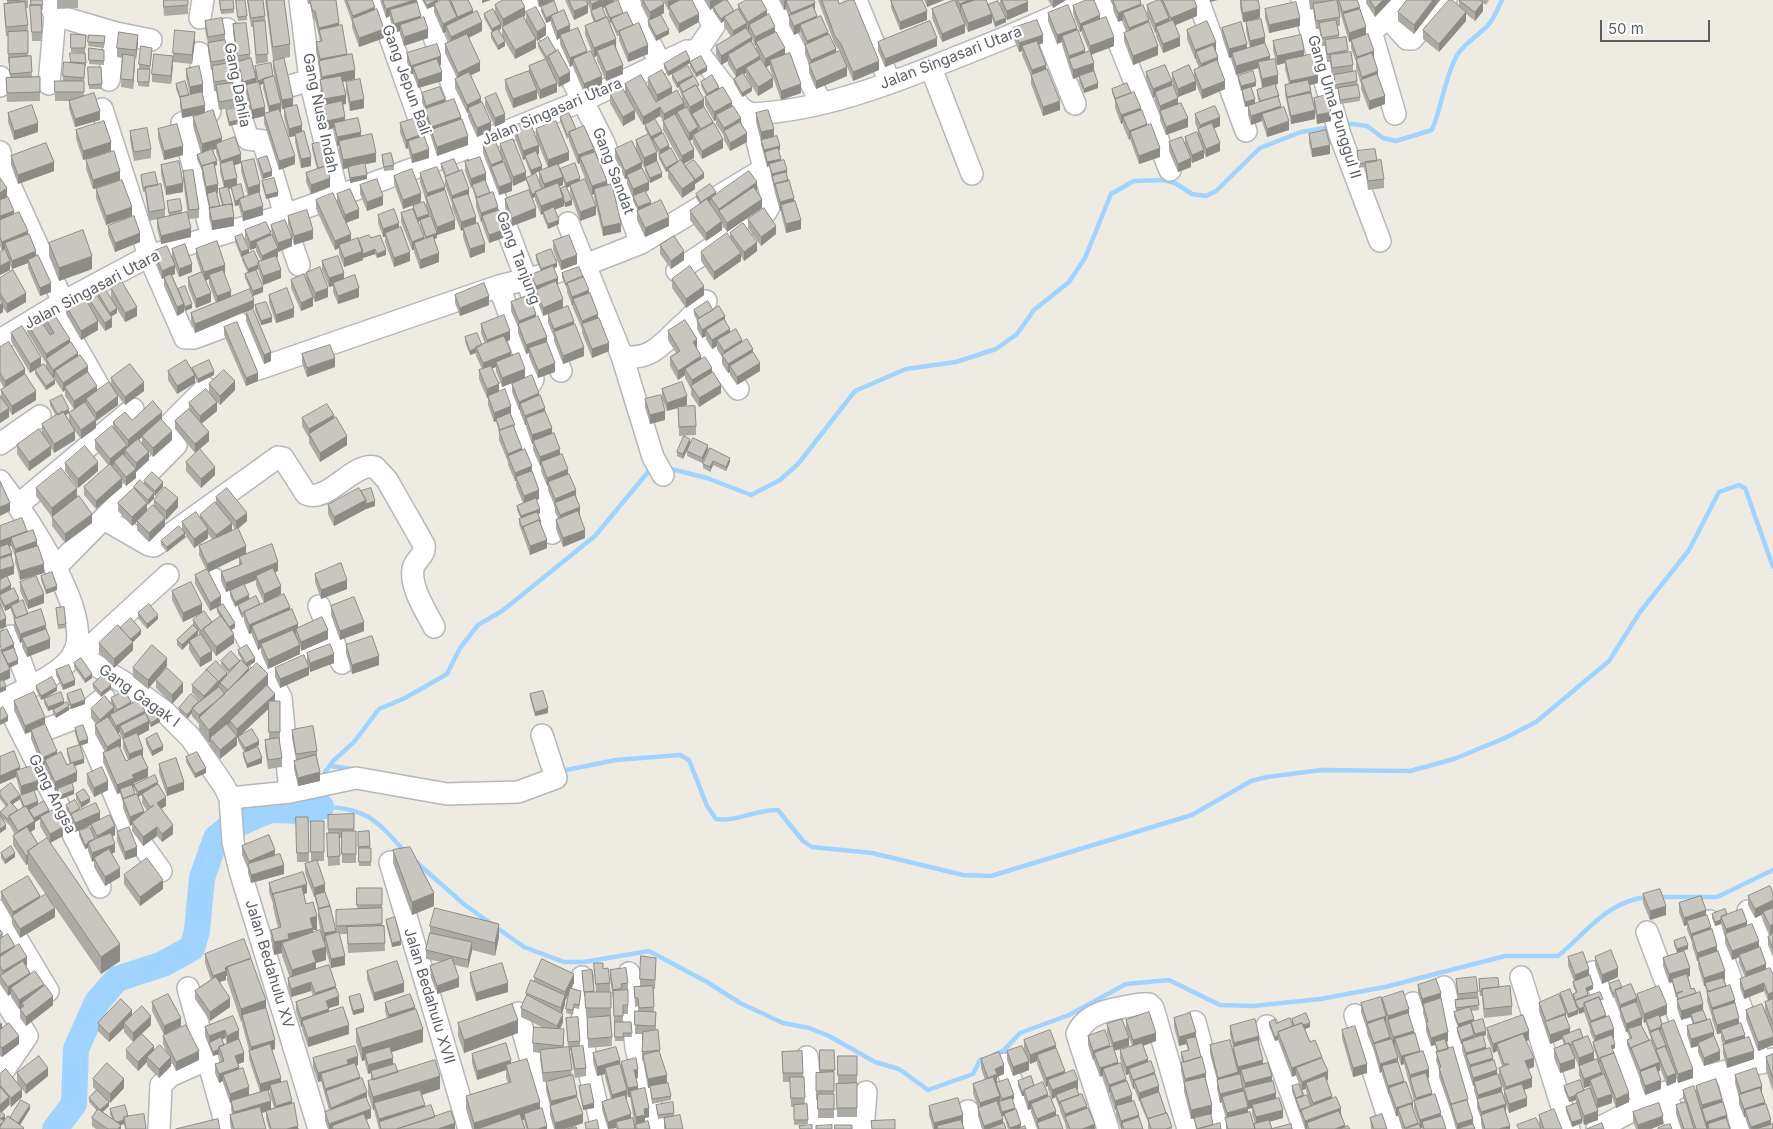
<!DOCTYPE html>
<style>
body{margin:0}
#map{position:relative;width:1773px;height:1129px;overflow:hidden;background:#edebe2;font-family:Inter,sans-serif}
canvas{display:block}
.scale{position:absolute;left:1600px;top:20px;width:110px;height:22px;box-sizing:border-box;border:2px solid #5a5e63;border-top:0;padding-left:6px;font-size:15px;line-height:18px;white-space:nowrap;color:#5a5e63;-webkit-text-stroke:4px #fff;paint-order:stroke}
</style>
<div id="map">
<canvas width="1773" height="1129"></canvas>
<div class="scale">50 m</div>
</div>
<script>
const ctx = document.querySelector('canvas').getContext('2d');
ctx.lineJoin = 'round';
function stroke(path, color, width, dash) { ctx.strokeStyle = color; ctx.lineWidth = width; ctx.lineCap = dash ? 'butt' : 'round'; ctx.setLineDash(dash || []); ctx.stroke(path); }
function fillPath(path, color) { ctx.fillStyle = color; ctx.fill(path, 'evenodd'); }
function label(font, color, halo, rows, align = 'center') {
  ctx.font = font + ' Inter,sans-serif'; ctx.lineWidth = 4.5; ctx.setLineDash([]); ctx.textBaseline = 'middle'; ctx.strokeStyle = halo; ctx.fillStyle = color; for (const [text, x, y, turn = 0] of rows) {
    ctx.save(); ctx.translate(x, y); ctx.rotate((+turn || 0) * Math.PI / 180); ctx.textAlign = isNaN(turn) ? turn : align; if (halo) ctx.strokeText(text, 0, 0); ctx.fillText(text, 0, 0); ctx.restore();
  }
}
stroke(new Path2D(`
 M1342 125 1353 124 1367 126 1383 138 1396 141 1432 130C1442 106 1444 80 1456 57 1464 42 1479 36 1489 24 1494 18 1498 8 1502 0
 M667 468 707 478 751 495 780 480 798 464 855 391 906 369 956 362 996 349 1017 334 1034 310 1069 282 1085 258 1111 194 1134 181 1163 180 1175 183 1192 194 1206 196 1216 191 1260 148 1301 132 1332 127
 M331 766 353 769
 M561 771 616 760 680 755 689 760 707 806 716 819C738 822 757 809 778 810L803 841 812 847 872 853 963 875 991 876 1192 815 1251 781 1267 777 1322 770 1410 771 1454 759 1505 738 1536 722 1609 661 1640 612 1689 550 1719 492 1739 485 1745 488 1773 567
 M324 778 325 772 333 761 354 742 379 709 405 698 447 674 460 648 478 625 502 611 595 536 648 472 653 471
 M323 791 321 807C367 807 377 821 405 852
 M415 861 465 905 524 947 564 962H584L649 951 707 982 740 1003 783 1023 809 1028 829 1036 875 1062 899 1069 928 1090 973 1074 980 1060 985 1059
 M1658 897H1717L1773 870
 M994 1055 1004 1050 1020 1033 1069 1015 1126 984 1169 980 1220 1005 1253 1006 1320 999 1385 987 1505 956H1558C1586 933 1608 900 1648 897`), '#a0d3ff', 4.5);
stroke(new Path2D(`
 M55 1129 74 1104 76 1049 97 1002 117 979 163 964 192 948 197 931 202 878 216 838 228 828 270 810 302 811 321 807`), '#a0d3ff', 26);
const minor = new Path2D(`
 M48 0 55 15 116 33 151 40
 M300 0 310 80 338 197
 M377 0 434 161
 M420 0 561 371
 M532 0 604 143 641 243
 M628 0 660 63
 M770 0 821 103
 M856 0 890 83
 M1102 0 1170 170
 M1198 0 1246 131
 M1302 0 1340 135 1380 241
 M1362 0 1395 114
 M1387 17 1407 39H1412L1446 0
 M200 18 203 0
 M1042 22 1075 104
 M1377 27 1403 0
 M227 29 238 108 248 139 263 141 285 215
 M696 52 714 26 699 0
 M199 53 210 111 208 114 182 123 212 237
 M931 68 972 174
 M109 80 116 33
 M49 84 55 15
 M0 86V77
 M290 86 310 80
 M102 109 149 256 185 338H194L237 322 241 326 258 369 499 286 585 265 622 356 653 457 663 475
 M0 152 4 172 63 302
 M282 216 299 265
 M568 223 585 265 641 243 764 169
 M677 271 766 212 771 203 770 191 750 114
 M499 286 533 379 531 383 506 392 552 533
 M54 308 102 392
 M687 321 706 301
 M0 340 63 302 149 256 285 215 434 161 584 100 687 51 696 52 701 56 741 108 750 114C820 111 888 85 952 59 998 41 1044 22 1089 0
 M622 356C654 362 665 339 687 321L738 389
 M0 444 40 416
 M0 481C24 513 92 610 75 651 65 674 21 691 0 702
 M18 505 133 409
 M104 519 149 545 154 546 278 457 283 458 306 494C327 504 354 461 375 467L387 480 424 545C426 556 415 559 413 569 410 588 426 611 434 627
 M55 568 176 445 168 426 206 388
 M214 579 281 698 290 792
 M319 606 342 663
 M11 636 30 687
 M74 652 125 683 164 711 191 738 224 786 230 798 233 842 240 871 319 1129
 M81 655 168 575
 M279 667 332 644
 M5 700 100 887
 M81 716 127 824 161 871
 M24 738 81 716 104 698
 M230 798 290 792 356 778 447 794 518 792 556 778 542 735
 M390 862 469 1129
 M0 911 48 991
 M1748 911 1773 975
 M1710 921 1761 1063
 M1647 932 1702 1078
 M1593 972 1644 1106
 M629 973 636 1048 657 1129
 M582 977 583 1044 602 1129
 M1521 977 1569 1129
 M1444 987 1481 1129
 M188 988 227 1129
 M0 992 27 1036 0 1076
 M1413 1003 1450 1129
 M518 1013 550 1129
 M1355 1015 1392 1129
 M1195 1022 1223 1129
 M1267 1026 1304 1129
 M807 1057 814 1120 864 1121
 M1005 1064 1030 1129
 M1726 1071 1742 1129
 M1666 1092 1677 1129
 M968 1111 974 1129
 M159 1129 161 1085 170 1076 208 1059
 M863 1129 866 1092
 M1108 1129 1077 1034C1087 1010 1118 1008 1141 1004H1149L1153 1008 1188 1129
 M1597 1129C1632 1112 1665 1091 1702 1078 1725 1070 1750 1067 1773 1059`);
stroke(minor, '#b4b7bc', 24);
stroke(minor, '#fff', 21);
fillPath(new Path2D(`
 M7 0H28V8H26L28 25V56H31L32 77H40V101L7 102 6 78H10L9 63H8V36H6L4 13V4H7Z
 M30 0H42L43 10H41L42 41H32Z
 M57 0H78V8L57 9Z
 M163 0H188V14L164 16Z
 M219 0H233L234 13 221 14Z
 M236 0 247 16V20L238 21Z
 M247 0H263L265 16 268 62 256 64 253 27H251Z
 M265 0H284L290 44V57L284 58 293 106 302 132 311 166 301 168 295 142V136L289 137 284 117V109H282L273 69V61L282 58 273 60Z
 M307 0H336L339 26 347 56 355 79 343 82 346 104H343L345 121 361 137 376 162 365 164 367 179 350 183 348 168 343 169 339 150V146H337L334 128 327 130 324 114V106L320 89 321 80 316 51V42H320L319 36 315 20H313L310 4H308Z
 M344 0H372L384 38 359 47 352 27V22Z
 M380 0H417L421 18 428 38 404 46 400 34V31L394 33 390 19V16L386 18Z
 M422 0H438V1L441 0H468L473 13 482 31 469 38 480 71 471 75 481 102 491 131 477 137 468 117V113H467L455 88V79L457 78 445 53V44L449 42 446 35V32L443 33 434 12V6L427 9Z
 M537 0H555L539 7Z
 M565 0H586L588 13 574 20Z
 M586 0H614V2L633 25 648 54 628 62 619 40V36H617L611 22 610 23 605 10V7L602 8 616 47 623 74 606 81 597 60V56L594 57 585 35V26L594 22 591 15V11Z
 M640 0H662L664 13 661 15 669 34 656 41 648 26V21H649L641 5V0Z
 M663 0H692L699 22 679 33 669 15V10H668Z
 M704 0H727L734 12 738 9V5L767 15 801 93 781 100 770 69V65L766 67 773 87 758 96 746 76V73L744 74 752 91 742 97 734 83V79L736 77 728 64V61L721 65 716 55V46L731 37 724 26V21L721 23 713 11V8L710 10ZM752 39 755 46 756 45V50L752 43Z
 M779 0H814L815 11 817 18 828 34 847 76 816 89 809 73V65L805 54V45L800 32 794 35 789 25V18L786 9 784 10Z
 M818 0H838L839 4 879 70 853 81 841 52 835 45Z
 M891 0H922L927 20 900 30 891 8Z
 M924 0H944L927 7Z
 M954 0H986L988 5 1006 22 995 27 992 18V23L968 32 961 14V12H960L965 33 942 42 932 18V9Z
 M1000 0H1027L1028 11 1007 20 1000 4Z
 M1048 0H1066L1053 8Z
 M1110 0H1140L1141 6 1149 22 1158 55 1133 65 1124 41V33L1127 32 1123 20 1118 22 1113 10V6Z
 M1161 0H1194L1197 16 1175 25 1180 46 1163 53 1156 36V32L1155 33 1147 14V5H1163Z
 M1240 0H1258L1260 18 1243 22 1240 7Z
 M1309 0H1333V1L1336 0H1357L1366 35 1374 60 1385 104 1369 110 1361 89V84L1356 68V62L1351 48V41L1349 42 1339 8 1340 17V26H1337L1339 38 1346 37 1348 52 1353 65V72L1357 81 1360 97V101L1340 104 1338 89H1335L1334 76 1332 77 1330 62H1327L1325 46H1322L1319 29H1316L1313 9 1310 10Z
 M1366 0H1391L1375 17 1366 3Z
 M1407 0H1440L1414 34 1398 21V12Z
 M1459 0H1489L1486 5 1483 3V11L1475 21 1466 14V21L1439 52 1423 39V30L1459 6Z
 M495 5 525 16 523 17 526 21V12L546 35 537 41 536 39V48L515 59 502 36V27L501 25V29L499 30 505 46 498 50 491 38V33L492 32 484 18V14L495 13Z
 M1073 6 1100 19 1114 46 1091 55 1098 88 1084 93 1079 81V77L1073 79 1062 45V42L1057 44 1048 21V13L1077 31 1085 53 1089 51 1082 34V31L1080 32 1073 14Z
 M541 7 558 12 570 31 587 52 602 85 584 93 573 67V65L570 67 560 44V38L557 40 551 24V21L546 23 541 11Z
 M1265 9 1300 26 1269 33 1265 18Z
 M205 21 225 34V42L228 63 233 79 236 99V107L219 110 216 91H214L212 70H211L208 51V44L205 30Z
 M1246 22 1265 43 1270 60 1278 84H1276L1281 108 1289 130 1267 137 1262 121 1251 125 1248 115V106L1259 103 1257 94V90L1275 85 1262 87 1258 68 1236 75 1232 62V57L1229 58 1222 36V28L1247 49 1250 48 1246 31Z
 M233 24 250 54V58L255 71V66L280 112 295 164 279 170 264 123V116L252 119 246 93V89L243 90 238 70V65L233 33ZM263 84V88L269 112 265 114 260 85Z
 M1013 28 1043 43 1039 45 1060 110 1043 116 1031 84V76L1022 55V51L1019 52 1013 37Z
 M1187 30 1216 50 1218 65 1225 89 1202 99 1196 84V90L1178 97 1172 82V85L1178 104 1188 127 1166 135 1160 120V114L1155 101V97L1153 98 1146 81V72L1172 81V73L1194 76V70L1199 68 1196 61V59H1195L1187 39Z
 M71 34 86 35 85 53 71 52Z
 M89 35 105 41 104 48 88 46Z
 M195 41 192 64 173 62V53Z
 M1273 41 1304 56 1318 83 1310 85 1314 107V98L1331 121 1317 124 1315 111V119L1291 124 1285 94V85L1289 84 1285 69V63L1277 65 1273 50Z
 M878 42 937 46 885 67 878 51Z
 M138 43 136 59H135L133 89 121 87 122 58 117 57V48Z
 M538 43 570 81 559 87 554 77 557 92 540 99 537 92V99L513 108 505 89V80L529 71V66L545 59 538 47Z
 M89 48 104 50V65L89 64Z
 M152 52 150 70 149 87 138 86V69H139V64Z
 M85 53 86 67H85L84 82V96L100 120 75 127 69 109V101H55V81H63V76L70 62Z
 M407 53 441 65 439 66 442 81 418 88 413 74H411L407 62Z
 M690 62 707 71 696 77 690 67Z
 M690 63 668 76 664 68V64Z
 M173 65 171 84 152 82V74Z
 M88 67H101L102 89H89Z
 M186 69 202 93 205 113 222 142 241 163 234 165 237 185 244 197 248 196 241 171V162L260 193H259L263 215 243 221 239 207V205L235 206 231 188 229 189 233 209 234 226 212 230 209 217V208L202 175V171L197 159V155L201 153 193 126V117L201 114 182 118 180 106V99L176 89V84L190 95 186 78ZM216 149V152L220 164V172L224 188 219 189V194L222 206H220L217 194 218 193 215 166 217 165 213 150Z
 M672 74 693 77 699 89 704 107 713 123 723 148 702 159 693 143V139L690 141 694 158 684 164 685 166 704 178 695 184V189L682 198 668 178V171L666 172 659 159V154L653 143V140L652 141 657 161 644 167 642 163V169L649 190 646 192 651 205 669 226 645 237 637 220V211H638L633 201V198L627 184V179H625L615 158V149H636V140L648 135 645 129V125L662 134 678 162 680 161 663 130V121L660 116 643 125 625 93V84L648 86V78L672 93 682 100V96L679 89V87L677 88 672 79Z
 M1238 76 1256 86 1252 87 1245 107 1242 94V90L1241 91 1238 80Z
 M346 82 364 108 350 111 346 90Z
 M701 82 719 89 732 106 741 122 747 142 730 151 724 140V136L716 124V120L714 121 705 105V97L706 96 701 86Z
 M1112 89 1131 93 1141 111 1147 125 1160 157 1139 164 1130 139 1129 140 1123 126V123L1121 124 1115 108V101L1112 93Z
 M422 93 445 102 461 119 468 145 437 156 425 118V111L422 102Z
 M610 94 635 119 623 126 610 103Z
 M485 98 505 122 495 127 485 106Z
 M226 110 238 124 229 126 226 114Z
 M8 113 38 132 14 140 8 122Z
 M756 113 774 137 780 150 778 151 781 161 787 175 801 229 786 233 781 213V210L780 211 775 193 769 166 767 167 761 144V141L756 122Z
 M1195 114 1220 126 1214 128 1220 151 1206 157 1204 153V158L1192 163 1191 161V167L1178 172 1169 151V142H1185V137L1198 134V130L1195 123Z
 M560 117 576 129 594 152 607 186 621 232 603 236 594 197V194L592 195 580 166V163L578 164 569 141V138L567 139 560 121Z
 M400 123 429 158 412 163 408 148 406 149 400 132Z
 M514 126 539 154H538L531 175 525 159 523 160 514 135Z
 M158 129 183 155 164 160 158 138Z
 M536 129 569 160 558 165 560 170 580 180 596 215 580 221 570 193V186L567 187 572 205 565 207 564 203V206L555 209 559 224 548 229 543 216V214L541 215 535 200V197L532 198 536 217 512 226 505 208V199L530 192 526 180 513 186 512 182V191L499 195 483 153V145L500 152V144L526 178 542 189 539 180V171L548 168 536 138ZM503 160 512 182 503 163ZM563 180 565 186 560 189 559 187 563 185Z
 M76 130 111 151 83 160 76 139Z
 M130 131 151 149V158L134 161 130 140Z
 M1309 134 1330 154 1312 157 1309 142Z
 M312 144 327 170 330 187 311 194 306 182V173L317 169 312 149Z
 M1357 151 1377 161 1384 179V188L1368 190 1365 167 1359 168Z
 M382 155 394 165V170L384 171 382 160Z
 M11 156 54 171 18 184 11 165Z
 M258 159 272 176 263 179 258 163Z
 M86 160 120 180 93 189 86 169Z
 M465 162 486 182 490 193 498 210 506 237 489 243 482 224V222H481L476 207V200L472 187 471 188 465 171Z
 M441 164 469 196 476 224 485 252 470 258 463 237V230L461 231 452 208V204L445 185V177L441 168Z
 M161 165 183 192 166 195 161 174Z
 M645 167 662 177 650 183 645 171Z
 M183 171 199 209V218L189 219 191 237 161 244 157 228V219L149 221 145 192H143L141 179V175L158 185 165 209V217L169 216 167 201 182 210V213L188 217 183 180Z
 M420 173 445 190 455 229 437 235V238L434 239 439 262 420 269 414 252V250H412L401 222V213L413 209V206L429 216H430L426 206V201L420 182ZM420 221V224L425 239H424L418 222Z
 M394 176 421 202 403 209 394 184Z
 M0 178 14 215 28 234 51 292 40 296 28 268V263L12 269 10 265V270L0 275V252L2 251 0 246Z
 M262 181 278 196 266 199 262 185Z
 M360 185 383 205 367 211 360 194Z
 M96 189 132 207 106 225 96 198Z
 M757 191V192L762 208 727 232 722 224V230L706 241 690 220V211L700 204 696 198V194H716Z
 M337 194 359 218 346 223 351 241 371 238 386 255 377 258 375 254 363 258V257V260L344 267 339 254V248L335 250 316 209V200L337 203Z
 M378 215 410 261 394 267 385 242V237H383L378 223Z
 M288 216 313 239 294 245 292 238V246L278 252V257L277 258 281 278 263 285 258 269 256 270 263 292 253 296 245 278V274L248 273 242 260V256L241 257 235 242V237L249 253 259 262 261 261 256 251V248L250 250 245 239V230L271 235H272L271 225 291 234 288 225Z
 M748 219 776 234 761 246 748 228Z
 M108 226 140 242 115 252 108 234Z
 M730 233 757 251 744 261 741 256V261L714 280 701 261V252L730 238Z
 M553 241 577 264 561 270 553 250Z
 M49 243 92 269 59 281 49 256Z
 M660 245 684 260 671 269 660 254Z
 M172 249 192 272 179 277 175 267V274L172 275 178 289 192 308 185 311 184 309V312L177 316 164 286V278L162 279 154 260V251L172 257Z
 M196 249 225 273 224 274 231 296 254 308 195 333 191 322V313L216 303 209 284V279L205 281 211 302 196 308 188 287V278L201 272 196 257Z
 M536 255 557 267 554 268 563 308 543 316 536 298V295L531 283V275L541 271 536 260Z
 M322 261 344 279 359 297 338 304 333 292V286L329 287 322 270Z
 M306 273 328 297 315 302 313 298V306L301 311 291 288V280L306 281Z
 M562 273 589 293 609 351 592 358 582 333V329L573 308V305L572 306 567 292V289L562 278Z
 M0 278 26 302 7 313 3 308V312L0 314Z
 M672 279 704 295 686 308 672 288Z
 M111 288 137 316 125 322 117 309V313L111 317 112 327 105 331 96 318 98 330 81 340 66 314V306H89V299L98 296V293L111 297Z
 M269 295 294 317 276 323 269 303Z
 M455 295 489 305 460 316 455 303Z
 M511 302 536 317 547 343 555 372 538 378 529 357V353L526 354 518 333V327L511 311Z
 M255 305 272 322 261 325 255 310Z
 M694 310H713L725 320 730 332 753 352 760 371 737 385 730 375V372L728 373 722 364V357L717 349V346L712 349 706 339V336L702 338 697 329V320L694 315Z
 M246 312 271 361 264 364 246 321Z
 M548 314 574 324 584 356 563 364 554 341V337L548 323Z
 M44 316 70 343 88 372 97 391 111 386V378L144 391 125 405 118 396V405L96 421V428L81 439 75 431V440L54 453 51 448V455L29 471 17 454V445L42 434V424L56 416 50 405V401L69 413 74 409 65 396V390L63 392 55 380V377L54 378 55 384 46 390 35 374V370L46 367V363L27 332V323L44 325ZM69 413V420L66 415Z
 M481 324 510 340 506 341 511 356 525 378 502 387 496 371V367L492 368 499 392 511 415 515 429 522 450 532 471 539 499 536 500 540 513 538 514 547 548 530 555 519 524V519H521L517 510V506L523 503 516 486V481H515L508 465V462L499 440V432L496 421 494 422 488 405V398H487L479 379V370L482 369 476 356V353L470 355 465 342V337L482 345 485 344 481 333Z
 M224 327 258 381 246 386 224 335Z
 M668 331 697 348 701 359 712 373 721 393 699 407 691 395V389L685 378V375L678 380 670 366V357L676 353 668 340Z
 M11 333 41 366 30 373 11 341Z
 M0 347 25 374 36 400 12 415 9 410V417L0 423V396L1 398V390L4 388 0 381Z
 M302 354 335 367 307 377 302 363Z
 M192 368 214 375 198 383 195 378V383L177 394 168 380V371L192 370Z
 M209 384 235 390 220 405 217 402V411L201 424 209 441 195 453 175 429V421L189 409V403L209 392Z
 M512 384 539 396 545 411 552 434 568 474 576 495 585 538 563 547 556 529V520L558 519 555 512V506L548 490V486H547L541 471V466H540L533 450V444H532L526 427V425H525L520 412V410H519L512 392Z
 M662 389 687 405 679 407 696 426V435L679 436 678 408 667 411 662 398Z
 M645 399 665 420 650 424 645 407Z
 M302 418 334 419 347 445 320 462 309 443V438L302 426Z
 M132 420H162L172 440 153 457 149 452V460L136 472V478L126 486 122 481V487L96 509 84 495V487L109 466 95 449V440L113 427V422ZM142 437V444L139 440Z
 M690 444 683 459 677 456V452Z
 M710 448 730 462 726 471 713 465 710 472 703 468V464Z
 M708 450 702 463 687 456V451Z
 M186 462 215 475 201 488 186 471Z
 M65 463 98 471 78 488 65 471Z
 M144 481 163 487 155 496 154 495V498L148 505 147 504V511L154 506V500L178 507 166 520 165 519V526L149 542 137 530V522L132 526 118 511V503L134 489V487L144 484Z
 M36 488 77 497 54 515 92 523 65 543 52 526V517L36 496Z
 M361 492 375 506 366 509 334 526 328 514V505Z
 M216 497 247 521 238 529 246 554 278 571 275 572 281 594 264 603 256 585V580L244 585 249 599 260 605 290 610 298 628 328 639 301 651 300 646V654L268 669 261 653V648L258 650 252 635V633L249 634 244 621V617L242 618 238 609V605L235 607 230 596V591L241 586 226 592 221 581V572L239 565V557L208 572 221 605 210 611 195 584V575L206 569 199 555V546L213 540 208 534V538L194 548 185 534V537L167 552 161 545V541L182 530V522L200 518V515L216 503ZM232 524 235 529 232 531Z
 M0 526 27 533 37 547 44 573 20 580 15 562V556L11 546H9L14 574 7 576 11 589 19 602 28 614 46 629 50 648 27 657 22 647V642L20 643 14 628V619L11 610V608L5 611 0 601V580L4 577 0 579Z
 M315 574 347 589 321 599 315 582Z
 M41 576 57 590 46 594 41 580Z
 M20 582 44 603 28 609 20 591Z
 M172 591 202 613 183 622 172 600Z
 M331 606 364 631 340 640 331 615Z
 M56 608 66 624V628L58 629Z
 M217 608 235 628 231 630 234 643 216 656 209 646 212 660 200 667 189 650V642L182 650 177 645V640L193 625V620L212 622 220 617 217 612ZM198 631 200 635 193 639 198 634Z
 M138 613 158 619 147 629 138 618Z
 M120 628 141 634 133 642V650L114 668 99 652V643Z
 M346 645 379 665 352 674 346 653Z
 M238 650 255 662 248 667 249 671 268 686 275 701H280V741H279L282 758V767L268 769 265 749V740L269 739V708L240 736 259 745 249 751 262 763 247 768 243 757V753L244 752 238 741V737L237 738V745L220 759 210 747V742L209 743 199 731V724L192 716V713L187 719 179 712V708L199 703 200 701 192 693V685L227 675 229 674 221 665V661H240L244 663 238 654Z
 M307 653 334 663 310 672 309 667V675L280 688 275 677V668L307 662Z
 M74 663 92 678 85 683 74 667Z
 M167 666 156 679 183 692 172 704 156 688V680L148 689 133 677V668Z
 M56 670 75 685 63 690 56 675Z
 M93 684 111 689 101 697 93 688Z
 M36 686 57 691 41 700 36 690Z
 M67 694 85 704 71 709 67 699Z
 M530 694 548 713 535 716 530 698Z
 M111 698 131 704 146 715 160 722 151 727 149 724V730L138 736 148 777 134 783 133 787 135 794H137L134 789V785L158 784 166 806 161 809 173 834 162 842 157 836 143 846 132 831V825L130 826 123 808V803L120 793 117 794 103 762V753L105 752 95 734V725L96 724 91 718V709L111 703ZM120 732V734L123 740V748L128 760 126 761 120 747H121L118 734ZM142 794V803L147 811 144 813 138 796Z
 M44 699 64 703 69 710 56 718 53 714V710L56 708 48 711 44 703Z
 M14 701 45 724 57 755 67 765 70 764 67 754V749L79 746 75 733V728L88 743 80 746 84 763 75 766 77 781 72 783 74 794 59 800 57 793V790L55 791 45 768V765L42 766 31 739V732L25 734 14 710Z
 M292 730 317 751V759L320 781 298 786 294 769V761L296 760 292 738Z
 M146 739 163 750 152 756 146 744Z
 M0 757 20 769 40 789 21 795 16 777 0 784Z
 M186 757 206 773 195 778 186 762Z
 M159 764 184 790 167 796 159 773Z
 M87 774 108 790 94 797 87 783Z
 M0 791 20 799 13 804 18 810 23 808 20 800V796L38 805 49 812 63 836 50 843 120 961 101 974 52 903 55 917 20 938 12 924V919L1 900V892L40 898 46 895 28 869V864L26 865 13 845V836L15 835 9 824V825L3 819 6 829 0 833V812L6 807 0 799ZM40 819V826L50 843 38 844 31 832 35 829V822Z
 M76 794 90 802 81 808 76 799Z
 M66 805 80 810 100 820 115 835 112 837 115 852 112 854 120 877 105 886 94 867V861L92 862 88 851V848L85 849 79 836V831L91 830V825L75 832 71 823V817L66 809Z
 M328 815 354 829V831H356V863H342V838H339L340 865 328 866 327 833H328Z
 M296 817H308L309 862H297Z
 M311 821H324V861H317L336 933V910L357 909V888H382V926H384L385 951 348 953 347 934H339L345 965 331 968 326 951V960L316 963V969L336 989 339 1005 329 1008V1012L349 1034 308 1047 302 1029V1027H301L296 1011V1002L313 996 311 991 291 997 288 987V978H290L282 956V953L274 955 271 943V930L278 928 273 907V904L269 892V883L307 893 304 894 306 904 317 930H313V933H321L318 918V909L315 899V897H314L305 873V864L314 861H311Z
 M369 831 370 848H371V866H359L358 832Z
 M117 832 137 856 125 860 117 841Z
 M242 846 275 856 284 874 251 883 248 873V869L242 855Z
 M393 850 434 906 412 915 393 863Z
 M1 853 15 857 5 864 1 858Z
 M124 875 163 889 140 906 124 884Z
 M1772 884 1773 933 1770 935 1763 921V914L1755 918 1748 905V896L1772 892Z
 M1643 894 1666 915 1650 920 1643 903Z
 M1679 903 1706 915 1717 951 1724 980 1726 986 1735 1004 1739 1024 1754 1059 1727 1068 1723 1054V1045L1721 1039V1033L1717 1034 1712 1019V1017L1707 1001V993L1705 986H1704L1698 966V961H1697L1692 945V942L1687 930V925L1684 926 1679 912Z
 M1712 914H1727L1747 926 1759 947 1766 969 1773 974V1045L1758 1051 1746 1019V1010L1765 1011V1002L1768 1001 1764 991 1744 999 1740 988V979L1745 977 1739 963V957L1732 960 1725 943V937L1721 924 1715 926 1712 918Z
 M386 920 401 945 392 947 386 924Z
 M430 926 499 937 495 956 472 950 468 968 455 965 459 987 437 994 430 975V966L442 962 426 959V950L430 934Z
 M0 930 3 938 15 947 27 965 26 966 30 975 44 986 53 1005 26 1026 20 1018V1009L22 1007 19 1009 11 997V994L8 996 0 984Z
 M1773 934V957L1768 945V937Z
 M1674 941 1688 949 1680 952 1690 976 1687 977 1691 989 1696 993 1703 1010 1707 1020 1714 1036 1720 1060 1704 1066 1698 1052V1046L1691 1048 1687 1035V1026L1693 1024 1691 1017 1681 1020 1677 1008V997L1676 998 1672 982 1669 983 1663 966V958L1677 953 1674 945Z
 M205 954 251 959 266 1008 275 1049 272 1050 281 1082 292 1103 298 1128 300 1129H269L266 1119V1112L262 1113 266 1129H231L230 1123V1115L232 1114 231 1109V1102L230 1103 223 1083V1081L219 1083 215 1073V1064L221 1062 219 1054 213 1056 205 1036V1027L233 1016 244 1062 238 1064 239 1070 249 1095 260 1092 249 1059V1050L242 1024V1021L241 1022 227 980V976H226V980L220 982 230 1007 210 1021 195 999V991L211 980 205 963ZM225 1038 227 1044 224 1045 222 1039ZM268 1090H270V1094L274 1108 271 1109Z
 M1568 957 1589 975 1593 989 1587 992 1588 996 1603 1004H1602L1614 1038H1613L1615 1048 1612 1050 1629 1102 1616 1108 1612 1097V1103L1597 1108 1598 1120 1584 1125 1582 1120V1123L1572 1127 1566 1111V1107L1576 1103V1100L1569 1102 1564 1090V1086L1584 1090 1590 1088V1086L1584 1088 1579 1075V1067L1572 1051V1048L1571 1049 1575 1068 1560 1073 1554 1058V1049L1564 1045 1562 1039 1550 1044 1539 1011V1003L1566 1018 1570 1033 1583 1038 1594 1060 1598 1061 1593 1046V1042L1594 1041 1590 1032V1029L1584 1012 1579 1014 1578 1011V1014L1568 1018 1560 997V993L1573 998V994L1576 993 1573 986V982L1574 981 1568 966Z
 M1595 957 1618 977 1602 984 1595 965Z
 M594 963 603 969 610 983 612 1046 588 1048 587 1018 604 1017H586L585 996H584L582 976 592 970 594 992H596Z
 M656 966 655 989H653L654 1012H656V1031L660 1050V1054L667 1083 671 1096V1100L652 1104 650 1087 648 1088 643 1060 642 1061V1034H635V1011H638V1006L635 1007 634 987 640 986V979Z
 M610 970 628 983V1014H623V1022H631L632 1037H624V1041H615V1025H614L613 999 610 978Z
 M367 971 404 992 374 1001 367 979Z
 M470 973 508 992 476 1001 470 981Z
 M534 977 574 983 571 989 581 995 579 1009 574 1008 573 1015 566 1013 569 993 565 1001V1004L562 1013 563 1022 560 1029 564 1038V1048L568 1047 566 1018 580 1041V1046L586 1068V1076L575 1078 571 1056V1051H569L572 1076 583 1123 565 1129H554L550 1115V1106L546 1090V1082L549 1081 543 1082 540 1059V1053L533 1052V1043L542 1027 521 1017V1008L526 998V993L534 982Z
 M1456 979 1478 992 1479 1010 1471 1011 1474 1022 1486 1035 1483 1036 1486 1049 1493 1060 1497 1075H1499V1068L1502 1066 1497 1051 1493 1053 1487 1037V1028L1529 1040 1526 1041 1534 1067 1528 1069 1532 1087 1524 1090 1527 1106 1509 1113 1504 1099 1506 1113 1510 1129H1482L1481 1123V1118L1477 1108V1100L1474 1091V1086H1473L1462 1050V1044H1461L1457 1032V1028L1458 1027 1454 1017V1012H1456L1455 1000H1457ZM1500 1080 1504 1091V1099L1502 1093Z
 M1479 979 1499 987 1512 1006V1015L1484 1018 1482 996H1480Z
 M1609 984 1622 988 1637 1004 1642 1026 1656 1053 1646 1024V1022L1644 1023 1637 1003V994L1667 1014 1660 1017 1662 1024 1693 1078 1678 1083 1676 1078V1082L1667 1086 1660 1068V1071H1658L1661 1089 1645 1095 1640 1081V1079L1627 1045V1040L1630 1039 1628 1031 1626 1032 1620 1016V1012L1615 997 1613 998 1609 988Z
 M1418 985 1441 999 1448 1041 1446 1042 1468 1102 1473 1124 1475 1129H1456L1451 1112 1439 1077V1069L1436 1061 1437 1052 1435 1045 1431 1046 1426 1031V1023L1423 1013V1008L1418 994Z
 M349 997 364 1012 353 1015 349 1001Z
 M1382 998 1409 1015 1414 1033 1429 1078H1428L1432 1095 1446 1129H1422V1128H1420L1421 1129H1402L1398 1116H1396L1382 1075V1072L1380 1073 1374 1051 1367 1033V1030L1361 1012V1003L1382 1002ZM1395 1045V1048L1401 1065 1404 1064 1414 1101V1109L1420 1126 1418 1124 1404 1083 1394 1046Z
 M152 1002 181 1026 164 1035 152 1011Z
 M385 1003 415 1009 423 1042 392 1052 393 1064 398 1072 440 1089 422 1095 425 1107 435 1117 455 1129H379L374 1110H373L368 1094V1081L371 1080V1073L368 1074 365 1063V1060L362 1061 356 1042V1029L387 1018 385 1011Z
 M132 1015 151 1025 133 1042 124 1032V1028L109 1042 98 1031V1023Z
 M1174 1018 1196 1037 1206 1081 1212 1114H1211L1213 1125 1221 1129H1196L1194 1118 1191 1119 1184 1091V1085L1181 1071V1063L1182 1062 1181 1057V1052L1188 1050 1186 1044 1179 1046 1174 1027Z
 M1292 1019 1310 1027 1305 1029 1310 1042 1322 1058 1328 1080 1326 1081 1332 1099 1341 1113 1345 1127 1350 1129H1305L1292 1091V1086L1303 1096 1311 1106 1306 1091V1089L1302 1090 1296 1075 1292 1077 1278 1040 1275 1041 1269 1026V1022L1276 1023 1292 1022Z
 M0 1020 2 1028 19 1044 2 1057 0 1055Z
 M1126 1020 1156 1041 1143 1046 1148 1062 1155 1074 1159 1092 1172 1129H1148V1122L1140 1103V1101H1139L1134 1088 1133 1089 1129 1077V1074L1126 1075 1120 1059V1050L1132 1046 1126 1029Z
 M458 1023 518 1033 464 1053 458 1036Z
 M1107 1024 1129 1046 1114 1051 1118 1064 1126 1082 1132 1101 1143 1129H1121L1116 1115V1110H1115L1110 1096V1093H1109L1103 1078V1075L1100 1077 1094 1061V1059L1093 1060 1088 1045V1036L1110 1047H1112L1107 1033Z
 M1230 1026 1259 1044 1263 1064 1272 1081 1276 1099 1283 1118 1270 1122 1272 1129H1292H1226V1118L1222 1105V1102L1220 1103 1217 1089V1080L1210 1054V1045L1233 1052V1047L1230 1035ZM1240 1075H1241V1079L1244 1092ZM1252 1108V1114L1255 1124H1254V1128L1248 1112V1109Z
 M1342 1030 1367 1073 1353 1077 1342 1038Z
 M163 1036 199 1060 176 1071 171 1061V1066L159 1078 147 1066V1062L138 1071 126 1058V1050H154L167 1053 163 1044Z
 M1024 1040 1056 1049 1065 1073 1078 1089H1077L1079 1095 1087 1109 1095 1129H1066L1065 1123 1060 1111V1109L1056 1099V1097L1052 1099 1048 1089V1086L1046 1087 1037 1064V1061L1030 1064 1024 1049Z
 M820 1050H834V1118H818V1100H816V1073H820Z
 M802 1051 805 1105 807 1104 808 1124 794 1125V1107H791L790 1082H783L782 1052Z
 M1007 1051 1029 1070 1013 1076 1007 1060Z
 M593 1053 620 1067 621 1069V1062L638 1078H636L638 1089 649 1117 645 1118V1122L650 1129H616V1128L608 1129 602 1110V1102L611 1099 605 1077V1074L597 1076 593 1062ZM627 1093 628 1097H630L635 1128 631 1118 626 1099Z
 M472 1054 511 1064 540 1109 547 1129H526L524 1120H522L525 1129H472L466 1109V1096L508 1083 506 1078V1070L477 1080 472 1063Z
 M1773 1054V1092L1766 1070V1057Z
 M838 1056H857V1117H837L836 1084H838Z
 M313 1058 358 1065 356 1066 367 1100 371 1118 366 1120 370 1129H328L325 1121V1112L329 1110 321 1081 318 1082 313 1067Z
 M981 1059 1004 1074 997 1077V1082L1014 1099 1012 1100 1021 1128 1026 1129H1008L1004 1116H1002L1003 1124 1006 1129H982L978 1116V1108L973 1093V1084L985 1080 981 1068Z
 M17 1073 48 1076 26 1094 17 1082Z
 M0 1074 22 1097 11 1107 9 1104V1105L2 1112 5 1119 3 1121 4 1122 10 1118 30 1109 20 1125 24 1129H0Z
 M1735 1075 1762 1093 1773 1129H1749L1745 1117H1744L1739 1104V1098L1735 1083Z
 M93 1079 124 1088 110 1103 108 1101 109 1106 103 1112 112 1118 110 1114V1109L128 1116 146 1129H125L124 1124 121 1125V1129H96L92 1126V1118L97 1111 89 1102V1098L96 1090 93 1087Z
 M1018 1081 1034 1085 1048 1097 1056 1116 1063 1129H1037L1031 1112V1109L1028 1110 1024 1098V1096H1022L1018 1086Z
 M579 1086 594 1108 583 1110 579 1090Z
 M1696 1086 1722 1102 1730 1129H1681L1676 1114V1105L1685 1102 1683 1098V1090L1696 1094Z
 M656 1105 674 1113V1116L683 1129H664V1118L658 1119Z
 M929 1106 963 1124 964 1129H933L929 1115Z
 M1633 1112 1663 1124 1651 1129H1636L1633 1121Z
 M1539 1115 1562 1129H1541L1539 1124Z
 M1370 1118 1387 1129H1371Z`), '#acaaa4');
fillPath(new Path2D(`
 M414 0H417V8L390 10V16L386 18V9Z
 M437 0H438V4H434V6L427 9V5Z
 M482 0H491L482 3Z
 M539 0H555L539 7Z
 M601 0H614V3L592 13V4Z
 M671 0H687L669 6 668 10V1Z
 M712 0H726L710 10V1Z
 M786 0H806L786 1V9L784 10V1Z
 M927 0H944L927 7Z
 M969 0H983L961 5V12H960V4Z
 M1053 0H1066L1053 8Z
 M1210 0H1218L1210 2Z
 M1383 0H1391L1375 17V8Z
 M1433 0H1440L1414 34V25Z
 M1028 2V11L1007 20V11Z
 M1483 2V11L1475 21V12Z
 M815 3V12L791 20V13Z
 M664 4V13L650 21V12Z
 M1141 4V13H1123V20L1118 22V13Z
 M588 5V13L574 20V11Z
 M375 7V16L353 21V16Z
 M525 7V16L503 28V19Z
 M1197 7V16L1171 27V18Z
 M1360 7V15L1343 16V12Z
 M1260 9V18L1243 22V13Z
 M473 10V19L458 26V17Z
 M767 10V18L749 25V30H748V22Z
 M927 11V20L900 30V22Z
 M1466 12V21L1439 52V44Z
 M623 13V17L611 19V22L610 23V18Z
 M699 14V22L679 33V24Z
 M992 14V23L968 32V23Z
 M1100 15V24L1082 26V31L1080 32V24Z
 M421 16V24L400 25V31L394 33V24Z
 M551 16V21L546 23V18Z
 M817 16V25H800V32L794 35V26Z
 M457 17V26H446V32L443 33V24Z
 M724 17V21L721 23V19Z
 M1006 18V22L995 27V22Z
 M1169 18V27H1156V32L1155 33V24Z
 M1300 18V26L1269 33V25Z
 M1149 20V29L1129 37V28Z
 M482 22V31L451 46V37Z
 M339 23V32L319 30V37V28Z
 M747 23V32L733 40V31Z
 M501 24V29L492 33V29Z
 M965 24V33L942 42V34Z
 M570 25V34L560 35V38L557 40V31Z
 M546 26V35L537 41V32Z
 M775 27V35L756 42V45L755 46V37Z
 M1366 27V36L1349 42V33Z
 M1077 28V36H1062V42L1057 44V35Z
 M384 29V38L359 47V38Z
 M428 29V38L404 46V37Z
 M669 30V34L656 41V36Z
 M195 32V41L192 64V55Z
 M828 32V40L807 50V41Z
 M138 35V43L136 59V50Z
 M1043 35V43L1024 50 1022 46V51L1019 52V43Z
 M752 37V46L728 55V61L721 65V56Z
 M1114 37V46L1090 55V46Z
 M1180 37V46L1163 53V44Z
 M1265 37V46L1250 50V41Z
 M937 38V46L885 67V59Z
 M536 39V48L515 59V50Z
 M616 39V47L598 55 597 51V56L594 57V48Z
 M505 41V46L498 50V46Z
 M1216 42V51L1196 52V59H1195V50Z
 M1247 44V52L1232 53V57L1229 58V49Z
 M648 45V54L628 62V54Z
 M1158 46V55L1133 65V56Z
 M785 48V57L770 60V65L765 68V59Z
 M836 49V57L811 68V60Z
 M1085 50V59H1069V56Z
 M1304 50V59L1285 60V63L1277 65V56Z
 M587 51V59H573V65L570 67V58Z
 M1374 51V60L1357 63V57Z
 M347 54V63L320 64V59Z
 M135 56V65L133 89V80Z
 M173 56V65L171 84V76Z
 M441 56V65L415 73 413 67V74H411V66Z
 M760 56V64L746 68V73L736 79V70Z
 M1270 56V65L1258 62V68L1236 75V66Z
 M1218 57V66L1201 73V64Z
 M690 59V63L668 76V72Z
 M879 61V70L853 81V72Z
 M480 62V71L458 81V73Z
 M1094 63V71L1073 79V70Z
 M623 65V74L606 81V72Z
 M1046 65V73L1032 79V70Z
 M707 67V71L696 77V73Z
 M847 67V76L816 89V81Z
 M355 70V79L322 86V77Z
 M1378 71V80L1362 81V77Z
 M442 72V81L418 88V80Z
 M570 72V81L559 87V78Z
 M693 75V79L679 85V87L677 88V83Z
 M1278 75V84L1262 87V79Z
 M1318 75V83L1290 90V81Z
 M602 76V85L584 93V84Z
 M256 78V87L246 85V89L243 90V82Z
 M773 78V87L758 96V87Z
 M263 80V84L258 85V81Z
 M1172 81V90L1155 92V97L1153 98V89Z
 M1196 81V90L1178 97V89Z
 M1225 81V89L1202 99V90Z
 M1256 82V86L1241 91V86Z
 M557 83V92L540 99V90Z
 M1098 83V88L1084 93V89Z
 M203 84V93L190 96V87Z
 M801 84V93L781 100V91Z
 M672 87V96L657 104V95Z
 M719 87V91L707 98V94Z
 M752 87V91L742 97V93Z
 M537 90V99L513 108V99Z
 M1311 91V100L1287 98V105V97Z
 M346 95V104L324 108V99Z
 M1385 96V104L1369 110V101Z
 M293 98V107L282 109V100Z
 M481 98V107L468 108V113H467V105Z
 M1178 98V107L1160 111V114V106Z
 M364 99V108L350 111V102Z
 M445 99V108L426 115V106Z
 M704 99V108L690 115V107Z
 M1255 99V104L1245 107V102Z
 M1060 101V110L1043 116V107Z
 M732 102V111L716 115V120L714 121V112Z
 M281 103V112L269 115V106Z
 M684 103V111L677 112V115L664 122V114Z
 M205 105V113L182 118V110Z
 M1281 106V115L1262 114V121L1251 125V116Z
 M265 107V116L264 114V116L252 119V110Z
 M660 107V116L643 125V117Z
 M1141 108V117H1123V123L1121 124V115Z
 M635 110V119L623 126V117Z
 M1315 110V119L1291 124V116Z
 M100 111V120L75 127V119Z
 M1331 112V121L1317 124V115Z
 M505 114V122L495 127V118Z
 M345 117V126L334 123V128L327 130V121Z
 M461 117V125L431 130V136V127Z
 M1220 117V126L1200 134V125Z
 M741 118V127L724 131V136V128Z
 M1188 118V127L1166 135V127Z
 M238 120V124L229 126V122Z
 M1289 121V130L1267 137V129Z
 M491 122V131L477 137V128Z
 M38 123V132L14 140V131Z
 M1147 124V133L1130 132V139L1129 140V131Z
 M302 125V134H295V136L289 137V129Z
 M698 127V136L693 135V139L689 141V133Z
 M774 129V138L761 141V132Z
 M662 131V135L651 141V137Z
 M361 132V141H339V146H337V137Z
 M747 133V142L730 151V143Z
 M422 134V143L408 141V148L406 149V140Z
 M468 136V145L437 156V147Z
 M222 138V147L216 144V149L202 153V144Z
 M723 139V148L702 159V151Z
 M111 142V151L83 160V151Z
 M1220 143V151L1206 157V149Z
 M539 145V154L526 158 525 156V159L523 160V151Z
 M669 145V149L660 155V150Z
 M1330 145V154L1312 157V149Z
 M183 146V155L164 160V151Z
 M780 146V150L765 154V152L764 154V150Z
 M1160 148V157L1139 164V156Z
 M429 149V158L412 163V155Z
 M594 149V158L580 157V163L578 164V155Z
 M694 149V158L682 165V156Z
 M1204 150V158L1192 163V155Z
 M569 152V160L548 169V160Z
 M657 152V161L644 167V158Z
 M376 153V162L343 169V160Z
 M241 154V163L221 170V161Z
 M295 156V164L279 170V161Z
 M311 157V166L301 168V159Z
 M1191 158V167L1178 172V164Z
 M781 159V163L769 164V166L767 167V162Z
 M503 160V169L491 167V165Z
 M217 161V165L203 170 202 166Z
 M678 161V165L668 169V171L666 172V168Z
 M54 162V171L18 184V175Z
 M642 162V171L627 175V179H625V171Z
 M542 166V170L531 175V170Z
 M787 170V175L772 179V174Z
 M120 171V180L93 189V180Z
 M272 171V176L263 179V174Z
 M526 172V180L513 186V177Z
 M486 173V182L472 185 471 188V179Z
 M662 173V177L650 183V178Z
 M704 173V178L695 184V189L682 198V189Z
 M367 175V179L350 183V178Z
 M563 177V185L544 193V184Z
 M237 178V187L224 190V181Z
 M330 178V187L311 194V185Z
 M580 178V182L566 188V183Z
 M607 181V189H594V194L592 195V186Z
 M512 182V191L499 195V187Z
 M649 182V190L633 198V189Z
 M757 182V191L722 216 719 211V218V209Z
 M183 183V192L166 195V187Z
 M218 184V193L207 196V194L206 196V187Z
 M260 184V193L248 196V188Z
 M445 187V196L427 198V193Z
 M7 188V197L0 201V193Z
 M469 189V198L452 199V204V196Z
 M278 192V196L266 199V195Z
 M716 192V197L711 198V200L701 207V202Z
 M421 193V202L403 209V200Z
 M535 193V197L532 198V194Z
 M383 196V205L367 211V202Z
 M564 197V206L544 214 543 212V214L541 215V206Z
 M794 198V207L781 205V210L780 211V202Z
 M762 199V208L727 232V223Z
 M239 200V205L235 206V201Z
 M572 200V205L565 207V203Z
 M651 202V206L638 212V207Z
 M263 206V215L243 221V212Z
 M596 206V215L580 221V212Z
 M132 207V216L106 225V216Z
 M498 207V216H482V222H481V213Z
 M536 208V217L512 226V218Z
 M359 209V218L345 223V215Z
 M14 211V219L0 225V216Z
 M429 214V218L420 220V221L417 222V218Z
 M234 217V226L212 230V221Z
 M476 217V226L463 228V230L461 231V222Z
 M669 217V226L645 237V228Z
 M455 220V229L437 235V227Z
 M559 220V224L548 229V224Z
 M801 220V229L786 233V224Z
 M722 221V230L706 241V233Z
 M399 223V231L385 233V237H383V229Z
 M621 223V232L603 236V227Z
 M776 226V234L761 246V237Z
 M191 228V237L161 244V236Z
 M506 229V237L489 243V235Z
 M313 230V239L294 245V236Z
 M28 231V239L5 243V249L2 251V242Z
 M140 233V242L115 252V243Z
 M271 233V242H256V248L250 250V242Z
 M437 233V238L426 242V237Z
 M351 234V243L339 245V248L335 250V241Z
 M424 237V246L414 243V250H412V242Z
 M292 238V246L278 252V257L262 264V256L278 248V243Z
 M757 242V251L744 261V252Z
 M485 244V252L470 258V249Z
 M249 249V254L241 257V252Z
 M375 249V254L363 258V254Z
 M386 250V255L377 258V254Z
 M36 251V260H28V263L12 269V261Z
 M363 251V260L344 267V258Z
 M684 251V260L671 269V261Z
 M410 252V261L394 267V258Z
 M439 253V262L420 269V260Z
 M741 253V261L714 280V272Z
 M577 255V264L561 270V261Z
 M92 256V269L59 281V268Z
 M10 261V270L0 275V266Z
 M557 263V267L541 273V269Z
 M192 264V272L179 277V269Z
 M175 265V274L162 279V271Z
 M225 265V273L210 279 209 275V279L204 281V272Z
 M258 265V269L248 273V269Z
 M281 270V278L263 285V276Z
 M344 273V281L333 283V286L329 287V278Z
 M558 278V286L536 290V286Z
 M51 283V292L40 296V288Z
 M704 286V295L686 308V299Z
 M263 287V292L253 296V291Z
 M328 288V297L315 302V293Z
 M359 288V297L338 304V296Z
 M589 290V299H573V305L572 306V297Z
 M231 291V300L217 305V296Z
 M26 293V302L7 313V304Z
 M211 293V302L196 308V299Z
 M489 296V305L460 316V308Z
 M313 297V306L301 311V303Z
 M563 299V308L543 316V308Z
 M254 300V308L195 333V324Z
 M3 303V312L0 314V305Z
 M184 304V312L177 316V307Z
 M192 304V308L185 311V307Z
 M137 307V316L125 322V313Z
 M117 308V313L110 317V313Z
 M294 308V317L276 323V315Z
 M536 314V322L519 327V321Z
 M598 314V323L582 324V330V321Z
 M725 316V325L706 330V336L702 338V330Z
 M272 317V322L261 325V321Z
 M112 318V327L105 331V323Z
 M98 321V330L81 340V331Z
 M574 321V330L554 333V329Z
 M730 329V338L717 340V346L712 349V340Z
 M510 331V340L487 349V340Z
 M547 337V346L529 348V353L526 354V345Z
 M70 339V348L46 359V354Z
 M697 339V348L693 351V342Z
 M742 340V348L724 358V351Z
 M609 343V351L592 358V349Z
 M584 347V356L563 364V356Z
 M476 348V353L470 355V351Z
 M753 349V358L730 366V372L728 373V364Z
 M271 352V361L264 364V355Z
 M511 352V361L496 362V367L483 372V363Z
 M78 353V362L55 371V377L53 378V370Z
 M701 356V365L685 369V375L678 380V371Z
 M41 357V366L30 373V364Z
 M335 358V367L307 377V368Z
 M555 363V372L538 378V370Z
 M760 363V371L737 385V377Z
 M88 366V375L65 387V390L63 392V383Z
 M712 368V376L692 386V380Z
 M25 369V378L5 390V381Z
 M525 369V378L502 387V378Z
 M214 371V375L198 383V379Z
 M258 373V381L246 386V378Z
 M195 375V383L177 394V386Z
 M55 380V384L46 390V386Z
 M235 381V390L220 405V396Z
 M144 382V391L125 405V397Z
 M499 384V393L487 398V389Z
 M721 385V393L699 407V398Z
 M97 386V395L86 399V403L74 410V401Z
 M36 391V400L12 415V406Z
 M539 393V402L520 404V410H519V402Z
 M118 396V405L96 421V428L81 439V430L96 420V413Z
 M687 396V405L667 411V403Z
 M217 402V411L200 425V416Z
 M511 406V415L496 419V421L494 422V413Z
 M9 408V417L0 423V414Z
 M545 408V417L526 418V425H525V416Z
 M69 409V413L58 419V415Z
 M665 411V420L650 424V415Z
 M162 412V420L128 449V440Z
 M334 415V424L309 434V438V429Z
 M552 428V436L533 441V444H532V435Z
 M75 431V440L54 453V444Z
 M172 431V440L153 457V448Z
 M209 432V441L195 453V444Z
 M347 436V445L320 462V453Z
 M690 439V444L683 459V454Z
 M127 445V453L125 450V456L114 462V464L110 467V459Z
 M708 445V450L702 463V458Z
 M51 446V455L29 471V462Z
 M522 448V457H508V454Z
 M560 449V458L541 462V466H540V457Z
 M149 452V460L136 472V478L126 486V477L136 469V463Z
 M730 458V462L726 471V467Z
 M713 461V465L710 472V467Z
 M98 462V471L78 488V479Z
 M532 466V475L516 477V481H515V473Z
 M215 467V475L201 488V479Z
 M568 469V478L548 482V486H547V478Z
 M122 478V487L96 509V501Z
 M163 482V487L155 496V491Z
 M77 488V497L52 517V508Z
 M539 490V499L524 505V496Z
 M576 490V499L555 504V499Z
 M154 493V498L148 505V500Z
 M178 498V507L166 520V511Z
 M366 500 375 501V506L366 509 334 526V517Z
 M10 503V511L0 516V507Z
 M147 503V512L132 526V517Z
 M580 507V516L560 524V515Z
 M540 509V513L521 520V516Z
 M247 513V521L236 530V521Z
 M92 514V523L65 543V534Z
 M165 518V526L149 542V533Z
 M232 523V531L216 544V535Z
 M208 529V538L194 548V539Z
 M585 530V538L563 547V538Z
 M27 531V539L11 538V546L0 550V541Z
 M185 533V537L167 552V547Z
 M547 540V548L530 555V546Z
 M37 541V550L15 555V549Z
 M246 546V554L207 573V564Z
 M12 553V557L0 562V557Z
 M278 562V571L257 580 256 576V580L226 592V583Z
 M44 564V573L20 580V571Z
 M14 566V574L0 579V570Z
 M347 580V589L321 599V590Z
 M11 585V589L0 595V591Z
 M57 586V590L46 594V590Z
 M281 586V594L264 603V594Z
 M44 594V603L28 609V601Z
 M249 595V599L235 607V602Z
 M221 596V605L210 611V603Z
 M19 599V604L11 606V608L5 611V606Z
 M202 604V613L183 622V613Z
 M290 607V616L252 626V633L249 634V625Z
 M158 615V619L147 629V624Z
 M6 618V627L0 629V621Z
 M364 622V631L340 640V631Z
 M235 623V628L229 631V627Z
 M298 624V633L296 629V633L262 648 261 644V648L258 650V641Z
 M46 625V634L22 638V642L20 643V634Z
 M141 630V634L133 642V650L114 668V659L130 640Z
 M198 630V634L182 650V645Z
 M328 630V639L301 651V642Z
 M234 634V643L216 656V647Z
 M50 639V648L27 657V648Z
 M14 644V648L2 654V650Z
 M300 645V654L268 669V660Z
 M212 651V660L200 667V658Z
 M334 654V663L310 672V663Z
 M379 656V665L352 674V665Z
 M167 658V666L148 689V680Z
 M255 658V662L246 667V663Z
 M18 660V664L7 669V664Z
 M309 667V675L280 688V679Z
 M249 668V677L229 691Z
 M10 669V678L0 683V674Z
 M227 673V677L218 686V690L204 705V696Z
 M92 674V678L85 683V679Z
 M268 674V687L230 721V723L212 740 210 738V742L209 743V730Z
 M75 680V685L63 690V685Z
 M183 683V692L172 704V695Z
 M111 685V689L101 697V693Z
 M6 686V690L0 693V688Z
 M57 687V691L41 700V696Z
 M225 694 199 719V715Z
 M275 694V703L237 738V729Z
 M85 700V704L71 709V705Z
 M64 701V705L48 711V707Z
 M131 702V707L117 714V710Z
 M69 706V710L56 718V714Z
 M114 707V716L110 715V719L100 728V720Z
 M192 708V713L187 719V715Z
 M548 708V713L535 716V712Z
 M145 711V720L120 726V732L116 735V726Z
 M8 716V721L0 725V721Z
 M45 717V725L25 734V726Z
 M160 717V722L151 727V723Z
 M149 721V730L124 743V734Z
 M237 736V745L220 759V750Z
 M121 738V747L107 755V747Z
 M88 739V743L79 746V742Z
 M259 741V745L245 753V748Z
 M163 746V750L152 756V751Z
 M143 749V757L129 763V754Z
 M57 751V760H45V765L42 766V758Z
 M262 758V763L247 768V764Z
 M84 759V763L71 767V763Z
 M20 767V775L16 771V777L0 784V776Z
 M148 768V777L134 783V787L121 793 120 789V793L117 794V785L132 775Z
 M206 768V773L195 778V774Z
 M77 772V781L55 791V782Z
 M320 772V781L298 786V778Z
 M40 780V789L21 795V786Z
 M108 781V790L94 797V788Z
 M158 782V787L138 797V792Z
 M184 782V790L167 796V788Z
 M74 790V794L59 800V796Z
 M20 795V799L10 806V802Z
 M166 797V806L157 811V803Z
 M90 798V802L81 808V803Z
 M38 801V806L24 811V807Z
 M49 810V814L40 817V819L35 822V829L18 840V831L34 818Z
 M144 811V820L132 822V825L130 826V817Z
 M100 812V821L75 832V823Z
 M6 825V829L0 833V829Z
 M173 825V834L162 842V834Z
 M115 826V835L97 844V836Z
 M63 827V836L50 843V834Z
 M157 827V836L143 846V837Z
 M88 843V848L85 849V845Z
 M115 844V852L95 861 94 858V861L92 862V853Z
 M137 847V856L125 860V852Z
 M275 850V858L249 866V861Z
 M15 853V857L5 864V860Z
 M28 855V864L26 865V856Z
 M284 865V874L251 883V875Z
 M120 868V877L105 886V877Z
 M163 880V889L140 906V897Z
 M307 884V893L275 903 273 895Z
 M325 884V893L314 897V888Z
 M434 893V906L412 915V902Z
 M40 896V905L13 918V912Z
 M1773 900V909L1755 918V909Z
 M1666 906V915L1650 920V911Z
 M55 908V917L20 938V929Z
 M1706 910V919L1687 921V925L1684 926V918Z
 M317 916V930H313V941L282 943V953L274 955V942L288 934 310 918Z
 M1721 920V924L1715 926V922Z
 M1747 922V930L1726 935V929Z
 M499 924V937L495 956V943Z
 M1773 924V933L1770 935V926Z
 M1711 927V936H1692L1691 942V934Z
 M336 931V939L325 936V942H324V933Z
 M401 941V945L392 947V943Z
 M1759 941V949L1739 955V957L1732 960V951Z
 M472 942V951L468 968V960Z
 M120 944V961L101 974V957Z
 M1688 945V949L1677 953V949Z
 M15 946V955L0 963V954Z
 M1717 946V955L1698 958V961H1697V953Z
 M326 947V960L316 963V975L292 984V970L312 951Z
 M345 956V965L331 968V959Z
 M27 957V965L3 980V971Z
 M1766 964V973L1746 981V972Z
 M227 967V976H226V980L213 984V976Z
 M1618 968V977L1602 984V975Z
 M1690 968V976L1672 982V979V982L1669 983V974Z
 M1589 969V978L1575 983V975Z
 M1725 971V980L1706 986 1705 983V986H1704V978Z
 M30 973V982L11 988V994L8 996V987Z
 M574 974V983L565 1001V1004L561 1017V1008L565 995V992Z
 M459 978V987L437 994V986Z
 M311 982V991L291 997V989Z
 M404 983V992L374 1001V993Z
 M508 983V992L476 1001V993Z
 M1764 983V991L1744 999V991Z
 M44 984V992L22 1003V1007L19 1009V1000Z
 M1593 985V989L1586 992V988Z
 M336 986V995L315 1002V993Z
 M1773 992V1001L1768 1003V994Z
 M1441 993V1002L1423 1004 1422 1008V999Z
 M53 996V1005L26 1026V1017Z
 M339 996V1005L326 1009V1001Z
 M230 998V1007L210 1021V1012Z
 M1637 998V1007L1620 1009V1005Z
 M266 1000V1013L242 1015 241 1022V1009Z
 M1735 1000V1009L1712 1010V1017V1008Z
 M1703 1004V1013L1691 1014V1017L1681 1020V1011Z
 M1667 1005V1014L1647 1022 1646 1020V1022L1644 1023V1014Z
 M415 1007V1015L389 1024V1015Z
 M1584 1007V1012L1579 1014V1009Z
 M364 1008V1012L353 1015V1011Z
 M329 1009V1018L302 1021V1027H301V1018Z
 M1409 1009V1018L1388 1021V1016Z
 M132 1010V1019L124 1023V1028L109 1042V1034Z
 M1578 1010V1014L1568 1018V1014Z
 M1566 1013V1021L1546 1023V1021Z
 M563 1014V1022L557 1035V1026Z
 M1606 1015V1024H1591V1021Z
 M151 1016V1025L133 1042V1033Z
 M1386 1016V1024L1369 1030 1367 1024V1031V1022Z
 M1642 1017V1026L1628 1029V1031L1626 1032V1024Z
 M181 1018V1026L164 1035V1026Z
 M1739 1018V1027L1721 1030V1033L1717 1034V1025Z
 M1474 1019V1023L1458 1028V1024Z
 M518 1020V1033L464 1053V1040Z
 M2 1023V1032L0 1033V1024Z
 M1310 1023V1027L1295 1033V1029Z
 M349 1025V1034L308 1047V1038Z
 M1661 1027V1031L1651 1035 1650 1033V1035V1031Z
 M1570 1028V1036H1562V1039L1550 1044V1035Z
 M423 1029V1042L367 1060 365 1054V1060L362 1061V1048Z
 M1614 1029V1038L1595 1045V1036Z
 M225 1030V1038L210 1045 209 1036Z
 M239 1030V1039L227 1044V1036Z
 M1414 1031V1040L1395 1039V1045L1393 1046V1037Z
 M1486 1031V1035L1475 1039V1034Z
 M1529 1031V1040L1499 1050 1497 1044V1051L1493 1053V1044Z
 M1196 1032V1041L1186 1039V1044L1179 1046V1037Z
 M1448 1032V1041L1436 1045 1435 1042V1045L1431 1046V1038Z
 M1714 1032V1041L1698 1043V1046L1691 1048V1039Z
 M1156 1033V1041L1133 1049V1040Z
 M1474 1035V1040L1462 1042V1044H1461V1040Z
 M1745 1035V1044L1725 1050V1041Z
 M19 1036V1044L2 1057V1048Z
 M1259 1036V1045L1234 1052V1043Z
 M1278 1036V1040L1275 1041V1037Z
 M1390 1037V1046L1374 1044V1051V1043Z
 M1773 1037V1045L1758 1051V1042Z
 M1129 1038V1046L1113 1051V1043Z
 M275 1040V1049L251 1056V1047Z
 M1615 1044V1048L1611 1050V1046Z
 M1056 1045V1054L1037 1055V1061L1030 1064V1055Z
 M1110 1045V1054L1094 1053V1059L1093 1060V1051Z
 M154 1046V1055L147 1057V1062L138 1071V1062Z
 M1486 1047V1056L1466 1055V1053Z
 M219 1049V1054L213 1056V1052Z
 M199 1051V1060L176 1071V1062Z
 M1420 1051V1059L1404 1057V1064L1401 1065V1056Z
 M1720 1051V1060L1704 1066V1058Z
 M1754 1051V1059L1727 1068V1059Z
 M1594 1052V1061L1579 1067V1058Z
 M244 1053V1062L235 1065V1056Z
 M358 1056V1065L321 1074V1081L318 1082V1073L347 1060Z
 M171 1057V1066L159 1078V1069Z
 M1322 1057V1065L1296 1068V1075L1292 1077V1068Z
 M393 1058V1066L371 1071V1073L368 1074V1065Z
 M1398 1058V1067L1382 1066V1072L1380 1073V1064Z
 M1493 1058V1067H1470V1074V1065Z
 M1534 1058V1067L1525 1070V1061Z
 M1148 1059V1068L1129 1069V1074L1126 1075V1067Z
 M1575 1059V1068L1560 1073V1064Z
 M511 1060V1068L506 1065V1070L477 1080V1071Z
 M620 1060V1069L605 1068V1074L597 1076V1067Z
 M1263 1060V1069L1241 1070V1075L1238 1076 1218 1086V1078L1238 1072V1067Z
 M1029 1061V1070L1013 1076V1067Z
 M1118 1062V1070L1103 1069V1075L1100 1077V1068Z
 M1660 1062V1071L1642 1078 1640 1072V1079V1070Z
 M1367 1064V1073L1353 1077V1068Z
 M1004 1065V1074L997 1077V1083L988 1087V1078L995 1069Z
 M239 1067V1076L223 1075V1081L219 1083V1074Z
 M48 1068V1076L26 1094V1085Z
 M638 1069V1078L634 1079V1070Z
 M1429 1069V1078L1411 1083 1410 1075Z
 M1693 1069V1078L1678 1083V1074Z
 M1497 1070V1079L1474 1082V1086H1473V1078Z
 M1065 1071V1080H1048V1086L1046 1087V1078Z
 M1328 1071V1080L1308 1088 1306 1083V1089L1302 1090V1082Z
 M1155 1072V1081H1134V1088L1133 1089V1080Z
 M1602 1072V1081L1590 1080V1086L1584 1088V1079Z
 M1206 1073V1082L1185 1088V1079Z
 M1676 1073V1082L1667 1086V1077Z
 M667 1075V1083L648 1088V1079Z
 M440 1076V1089L376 1109 374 1103V1110H373V1097Z
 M1272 1076V1085L1245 1092V1083Z
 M360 1077V1086L326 1091V1097L325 1089Z
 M281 1078V1086L270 1085V1090L260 1093V1084Z
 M1532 1078V1087L1506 1096V1087Z
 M124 1079V1088L110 1103V1094Z
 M1126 1079V1088L1110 1087V1093H1109V1085Z
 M1078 1080V1089L1057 1097 1056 1095V1097L1052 1099V1090Z
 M1661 1080V1089L1645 1095V1086Z
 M1404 1081V1089L1389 1088V1094H1388V1086Z
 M638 1086V1095L630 1091V1097H628V1088Z
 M1159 1086V1094L1140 1099V1101H1139V1093Z
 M1762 1086V1095L1741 1099V1093Z
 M249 1087V1096L230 1103V1094Z
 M1502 1087V1096L1478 1103V1095Z
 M1243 1088V1097H1222V1102L1220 1103V1094Z
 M22 1089V1097L11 1107V1098Z
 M627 1090V1099L612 1103V1095Z
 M1024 1091V1096H1022V1092Z
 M367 1092V1101L331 1116V1108Z
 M1276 1093V1102L1252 1105V1108L1248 1109V1116L1227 1122V1113L1248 1108V1101Z
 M1432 1093V1102L1416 1107V1098Z
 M1629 1093V1102L1616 1108V1099Z
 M1048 1094V1103L1031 1104V1109L1028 1110V1102Z
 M1612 1094V1103L1597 1108V1099Z
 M577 1095V1103L551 1110V1101Z
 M1014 1095V1099L1002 1103V1099Z
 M1132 1095V1104L1116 1106V1110H1115V1101Z
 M1576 1095V1100L1569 1102V1098Z
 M1000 1096V1105L999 1102V1105L980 1112V1103Z
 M1332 1096V1104L1313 1111V1103Z
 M9 1097V1105L0 1114V1105Z
 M1527 1098V1106L1509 1113V1104Z
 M1722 1099V1108L1702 1109V1105Z
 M271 1101V1110L234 1121V1112Z
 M292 1101V1110L276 1115V1106Z
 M109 1102V1106L100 1114V1110Z
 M540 1102V1115L524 1114V1120L495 1129H474V1123Z
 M1413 1102V1110L1398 1109V1116H1396V1108Z
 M1765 1102V1111L1745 1110V1117H1744V1109Z
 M594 1103V1108L583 1110V1106Z
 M1506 1104V1113L1481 1117V1112Z
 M30 1105V1109L18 1128V1123Z
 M425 1105V1114L379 1124V1119Z
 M1212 1105V1114L1191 1119V1110Z
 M1087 1106V1115L1065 1117V1123V1114Z
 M649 1108V1117L645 1118V1124L636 1126V1117L644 1109Z
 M1015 1108V1112L1004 1114V1116H1002V1112Z
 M1341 1108V1117L1307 1123V1129H1305V1121Z
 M371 1109V1118L340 1129 332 1126V1129H329V1124Z
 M1283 1110V1118L1256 1125V1117Z
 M1056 1111V1120L1037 1123V1127V1119Z
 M1598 1111V1120L1584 1125V1116Z
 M1441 1113V1122H1422V1128H1420V1120Z
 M583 1114V1123L565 1129H555V1123Z
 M631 1114V1123L616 1122V1128L608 1129V1122Z
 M5 1115V1119L0 1125V1120Z
 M963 1115V1124L944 1129 937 1126V1129H934V1123Z
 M1139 1115V1124L1122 1123V1129H1121V1121Z
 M1727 1115V1124H1708V1129H1706V1122Z
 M1663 1116V1124L1651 1129H1638V1125Z
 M1003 1119V1128L1000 1129H984V1126Z
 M1473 1119V1128L1457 1129V1124Z
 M1582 1119V1123L1572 1127V1122Z
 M124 1120V1124L121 1125V1129H118L114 1123Z
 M1771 1120V1129H1751V1127Z
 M455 1123V1129H438Z
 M1021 1124V1129H1010V1128Z
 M1095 1124V1129H1082Z
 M1345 1125V1129H1335Z
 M298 1126V1129H287Z
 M547 1126V1129H538Z
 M1510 1126V1129H1499Z`), '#8c8b86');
const building = new Path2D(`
 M8 0H20L8 1Z
 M31 0H42L43 5H31Z
 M164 0H188V5L164 7Z
 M220 0H233L234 9 221 10Z
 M236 0H245L247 16 238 17Z
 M248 0H263L265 16 251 18Z
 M267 0H284L290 44 273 47Z
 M310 0H336L339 23 319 28 315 11H313Z
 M347 0H372L375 7 353 16Z
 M383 0H414L386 9Z
 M424 0H437L427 5Z
 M441 0H449L457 17 443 24 434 4Z
 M451 0H468L473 10 458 17Z
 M503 0H521L525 7 503 19 495 5Z
 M569 0H586L588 5 574 11Z
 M590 0H601L592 4Z
 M618 0 623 13 610 18 605 6Z
 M643 0H662L664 4 650 12Z
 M680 0H692L699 14 679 24 669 6Z
 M724 0H727L734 11 721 19 713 7Z
 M746 0H761L767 10 748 22 738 5Z
 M789 0H814L815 3 791 13 786 1Z
 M822 0H838L839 4 849 0H854L879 61 853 72 841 44 835 36Z
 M891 0H922L927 11 900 22Z
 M954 0H955L965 24 942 34 932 9Z
 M958 0H969L960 4Z
 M975 0H986L992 14 968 23 961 5Z
 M1002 0H1027L1028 2 1007 11Z
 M1086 0H1094L1100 15 1080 24 1073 6Z
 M1115 0H1140L1141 4 1118 13 1113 1Z
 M1158 0H1161L1169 18 1155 24 1147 5Z
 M1163 0H1194L1197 7 1171 18Z
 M1241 0H1258L1260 9 1243 13Z
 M1337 0 1340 17 1316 21 1313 4Z
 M1339 0H1357L1360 7 1343 12Z
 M1370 0H1383L1375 8Z
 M1407 0H1433L1414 25 1398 12Z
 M1449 0H1452L1466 12 1439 44 1423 30Z
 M1459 0H1480L1483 2 1475 12Z
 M554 1 558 12 546 18 541 7Z
 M998 1 1006 18 995 22 988 5Z
 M25 2 28 25 6 27 4 4Z
 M417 2 421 16 394 24 390 10Z
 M1296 2 1300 18 1269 25 1265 9Z
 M30 5H41L42 32H32Z
 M1068 5 1077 28 1057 35 1048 13Z
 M1143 5 1149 20 1129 28 1123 13Z
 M602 6 606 17 596 22 591 11Z
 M813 6 817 16 794 26 789 16Z
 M536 7 546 26 537 32 526 12Z
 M377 9 384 29 359 38 352 19Z
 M493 9 501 24 492 29 484 14Z
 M738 9 747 23 733 31 724 17Z
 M1360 9 1366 27 1349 33 1343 14Z
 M564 10 570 25 557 31 551 16Z
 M477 11 482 22 451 37 446 26Z
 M627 12 633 25 617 32 611 19Z
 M769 14 775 27 755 37 749 25Z
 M661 15 669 30 656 36 648 21Z
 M523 16 536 39 515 50 502 27Z
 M821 16 828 32 807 41 800 25Z
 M424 17 428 29 404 37 400 25Z
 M607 17 616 39 594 48 585 26Z
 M1106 17 1114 37 1090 46 1082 26Z
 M222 18 225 34 208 37 205 21Z
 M1261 19 1265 37 1250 41 1246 22Z
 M1037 20 1043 35 1019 43 1013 28Z
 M1173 20 1180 37 1163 44 1156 27Z
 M1336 20 1339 35 1322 38 1319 23Z
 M265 21 268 54 256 55 253 22Z
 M930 21 937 38 885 59 878 42Z
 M1207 21 1216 42 1195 50 1187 30Z
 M1149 22 1158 46 1133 56 1124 33Z
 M1241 22 1247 44 1229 49 1222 28Z
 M246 23 250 54 237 56 233 24Z
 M639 23 648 45 628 54 619 31Z
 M342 25 347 54 320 59 316 42 322 41 319 30Z
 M578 28 587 51 570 58 560 35Z
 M746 28 752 37 721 56 716 46Z
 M498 29 505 41 498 46 491 33Z
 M175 30 195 32 192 55 173 53Z
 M1078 30 1085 50 1069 56 1062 36Z
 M28 31V53L8 54V32Z
 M119 32 138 35 136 50 117 48Z
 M776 32 785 48 765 59 756 42Z
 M71 34 86 35 85 48H71Z
 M467 34 480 62 458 73 445 44Z
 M829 34 836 49 811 60 805 45Z
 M1368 34 1374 51 1357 57 1351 40Z
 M89 35 105 36 104 43 88 42Z
 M1301 35 1304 50 1277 56 1273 41Z
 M548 37 556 51 548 56V58H547L538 43Z
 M1346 37 1348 50 1327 54 1325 40Z
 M225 40 228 59 211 62 208 43Z
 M751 41 760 56 736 70 728 55Z
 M1037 41 1046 65 1032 70 1022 46Z
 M1265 43 1270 56 1236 66 1232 53Z
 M437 44 441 56 411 66 407 53Z
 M614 44 623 65 606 72 597 51Z
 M1213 45 1218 57 1201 64 1196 52Z
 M141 46 152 48 150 66 139 64Z
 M89 48 104 50V61L89 60Z
 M558 50 570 72 559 78 548 56Z
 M591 51 602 76 584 84 573 59Z
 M686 51 690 59 668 72 664 64Z
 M840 51 847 67 816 81 809 64Z
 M1090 51 1094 63 1073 70 1069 59Z
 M1351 52 1353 65 1332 68 1330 55Z
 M70 53H85L86 63 71 62Z
 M790 53 801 84 781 91 770 60Z
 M1372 53 1378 71 1362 77 1356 59Z
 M123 54 135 56 133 80 121 79Z
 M154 54 173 56 171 76 152 74Z
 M352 54 355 70 322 77 319 61Z
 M1313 54 1318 75 1290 81 1285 60Z
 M31 56 32 72 10 74 9 58Z
 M701 56 707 67 696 73 690 62Z
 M251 58 256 78 243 82 238 62Z
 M284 58 293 98 282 100 273 61Z
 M437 59 442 72 418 80 413 67Z
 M546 59 557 83 540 90 529 66Z
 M761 59 773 78 758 87 746 68Z
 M1275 59 1278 75 1262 79 1258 62Z
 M1217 60 1225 81 1202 90 1194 70Z
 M64 62 85 64 84 78 63 76Z
 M230 63 233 79 214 82 212 66Z
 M271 63 273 76 258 81 255 66Z
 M1165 65 1172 81 1153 89 1146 72Z
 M1189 65 1196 81 1178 89 1172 73Z
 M199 66 203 84 190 87 186 69Z
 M688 66 693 75 677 83 672 74Z
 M88 67H101L102 84 89 85Z
 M138 69H150L149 82H138Z
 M1047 69 1060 101 1043 107 1031 75Z
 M662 70 672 87 657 95 648 78Z
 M529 71 537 90 513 99 505 80Z
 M1094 71 1098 83 1084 89 1079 76Z
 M1253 71 1256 82 1241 86 1238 76Z
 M1356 71 1357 81 1335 85 1334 75Z
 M469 72 481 98 467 105 455 79Z
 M743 73 752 87 742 93 734 79Z
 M1377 74 1385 96 1369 101 1361 80Z
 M641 75 656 102 677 90 684 103 664 114 660 107 643 117 625 84Z
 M712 75 719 87 707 94 701 82Z
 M274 76 281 103 269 106 263 79Z
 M341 76 346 95 324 99 320 80Z
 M694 76 699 85 697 86 696 85 683 92 679 85Z
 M40 77V92L7 93 6 78Z
 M360 79 364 99 350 102 346 82Z
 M1308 80 1311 91 1287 97 1285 85Z
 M55 81H84V92H55Z
 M185 81 189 95 180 97 176 84Z
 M259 82 265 107 252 110 246 85Z
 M233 83 236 99 219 102 216 85Z
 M1127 83 1131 93 1115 99 1112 89Z
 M1275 84 1279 96 1260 101 1257 90Z
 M696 85 704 99 690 107 682 93Z
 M1173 85 1178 98 1160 106 1155 92Z
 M1358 85 1360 97 1340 100 1338 88Z
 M440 87 445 99 426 106 422 93Z
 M622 87 635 110 623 117 610 94Z
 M723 87 732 102 714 112 705 97Z
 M1251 87 1255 99 1245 102 1242 90Z
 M202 92 205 105 182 110 180 97Z
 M1134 92 1141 108 1121 115 1115 99Z
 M94 93 100 111 75 119 69 101Z
 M496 93 505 114 495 118 485 98Z
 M1311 93 1315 110 1291 116 1287 98Z
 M1327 95 1331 112 1317 115 1314 98Z
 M1278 96 1281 106 1251 116 1248 106Z
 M454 99 461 117 431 127 425 109Z
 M342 101 345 117 327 121 324 105Z
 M482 102 491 122 477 128 468 108Z
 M1181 103 1188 118 1166 127 1160 111Z
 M32 105 38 123 14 131 8 113Z
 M297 105 302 125 289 129 284 108Z
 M733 106 741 118 724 128 716 115Z
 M1215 106 1220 117 1200 125 1195 114Z
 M687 107 698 127 689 133 677 112Z
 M704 107 713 122 701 129 692 114Z
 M1284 107 1289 121 1267 129 1262 114Z
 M235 108 238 120 229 122 226 110Z
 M279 109 295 156 279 161 264 114Z
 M213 110 222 138 202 144 193 117Z
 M768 110 774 129 761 132 756 113Z
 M1142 110 1147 124 1129 131 1123 117Z
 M569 113 576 129 569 132V134L567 135 560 117Z
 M675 114 694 149 682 156 663 121Z
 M358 118 361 132 337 137 334 123Z
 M416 118 422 134 406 140 400 123Z
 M462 119 468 136 437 147 431 130Z
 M655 119 662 131 651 137 645 125Z
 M529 120 539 145 523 151 514 126Z
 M104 121 111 142 83 151 76 130Z
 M556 121 569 152 548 160 536 129Z
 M740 122 747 133 730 143 724 131Z
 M714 123 723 139 702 151 693 135Z
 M1212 123 1220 143 1206 149 1198 129Z
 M177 124 183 146 164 151 158 129Z
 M1151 124 1160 148 1139 156 1130 132Z
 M584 126 594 149 578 155 569 132Z
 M147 128 151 149 134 152 130 131Z
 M1326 130 1330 145 1312 149 1309 134Z
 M304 131 311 157 301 159 295 134Z
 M1197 132 1204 150 1192 155 1185 137Z
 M663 133 669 145 660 150 653 139Z
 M372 134 376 153 343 160 339 141Z
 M649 134 657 152 644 158 636 140Z
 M424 136 429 149 412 155 408 141Z
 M777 136 780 146 764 150 761 140Z
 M235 137 241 154 221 161 216 144Z
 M1182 137 1191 158 1178 164 1169 142Z
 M513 139 526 172 513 177 500 144Z
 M495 140 503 160 491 165 483 145Z
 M632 141 642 162 625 171 615 149Z
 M322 142 327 166 326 167V166L318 168 312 144Z
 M46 143 54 162 18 175 11 156Z
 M671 148 678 161 666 168 659 155Z
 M778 148 781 159 767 162 765 152Z
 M212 149 217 161 202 166 197 155Z
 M1375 149 1377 161 1359 164 1357 151Z
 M114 151 120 171 93 180 86 160Z
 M536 151 542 166 531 170 525 156Z
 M595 152 607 181 592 186 580 157Z
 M391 153 394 165 384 167 382 155Z
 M267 156 272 171 263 174 258 159Z
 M480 157 486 173 471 179 465 162Z
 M254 159 260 184 248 188 241 162Z
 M454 159 459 171 446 176 441 164Z
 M233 160 237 178 224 181 220 164Z
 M681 160 695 180 682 189 668 169Z
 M694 160 704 173 695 180 685 166Z
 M784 160 787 170 772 174 769 164Z
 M1381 160 1384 179 1368 181 1365 162Z
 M179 161 183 183 166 187 161 165Z
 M657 161 662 173 650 178 645 167Z
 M504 162 512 182 499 187 491 167Z
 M214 163 218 184 206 187 202 166Z
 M365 163 367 175 350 178 348 167Z
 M575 163 580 178 566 183 560 169Z
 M558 164 563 177 544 184 539 171Z
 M326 166 330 178 311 185 306 173Z
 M437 167 445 187 427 193 420 173Z
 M642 168 649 182 633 189 627 175Z
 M412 169 421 193 403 200 394 176Z
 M193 170 199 209 189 210 183 171Z
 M462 170 469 189 452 196 445 177Z
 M749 171 757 182 719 209 711 198Z
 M155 172 158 185 143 188 141 175Z
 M786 172 788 181 775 184V186L772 176Z
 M536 174 542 189 535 192 536 193 532 194 526 178Z
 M0 178 7 188 0 193Z
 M274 178 278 192 266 195 262 181Z
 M377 179 383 196 367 202 360 185Z
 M585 179 596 206 580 212 570 185Z
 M122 180 132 207 106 216 96 189Z
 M485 180 490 193 477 198 472 185Z
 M789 180 794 198 780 202 775 184Z
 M558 183 564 197 541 206 535 192Z
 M161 184 165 209 149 212 145 187Z
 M241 184 244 197 239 199 240 200 235 201 231 187Z
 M612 184 621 223 603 227 594 189Z
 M710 184 716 192 701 202 696 194Z
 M566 186 572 200 565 203 560 189Z
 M228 187 233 206H232V204L223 205 219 189Z
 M754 187 762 199 727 223 719 211Z
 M350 189 359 209 345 215 337 194Z
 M445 190 455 220 437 227 426 197Z
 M529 190 536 208 512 218 505 199Z
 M216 191 220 206 210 208 207 194Z
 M645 191 651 202 638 207 633 196Z
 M259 192 263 206 243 212 239 199Z
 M493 192 498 207 481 213 476 198Z
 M333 193 351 234 335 241 316 200Z
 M468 194 476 217 461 222 452 199Z
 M8 197 14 211 0 216V200Z
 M180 199 182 210 169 213 167 201Z
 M707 199 722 221 706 233 690 211Z
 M661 200 669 217 645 228 637 211Z
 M795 201 801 220 786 224 781 205Z
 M424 202 429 214 417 218 413 206Z
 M232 204 234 217 212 221 209 208Z
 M554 207 559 220 548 224 543 212Z
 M764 208 776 226 761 237 748 219Z
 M394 209 399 223 383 229 378 215Z
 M413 209 424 237 412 242 401 213Z
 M307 210 313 230 294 236 288 216Z
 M499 210 506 229 489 235 482 216Z
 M19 212 28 231 2 242 0 237V220Z
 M187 212 191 228 161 236 157 219Z
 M134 216 140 233 115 243 108 226Z
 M431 216 437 233 426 237 420 220Z
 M285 220 292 238 278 243 271 225Z
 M266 222 271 233 250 242 245 230Z
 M478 223 485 244 470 249 463 228Z
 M743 223 757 242 744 252 730 233Z
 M401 227 410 252 394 258 385 233Z
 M83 230 92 256 59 268 49 243Z
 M727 233 741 253 714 272 701 252Z
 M29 234 36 251 12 261 5 243Z
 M242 234 249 249 241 252 235 237Z
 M272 235 278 248 262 256 256 242Z
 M369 235 371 238 380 235 386 250 377 254 375 249 363 254 358 239Z
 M569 235 577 255 561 261 553 241Z
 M433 236 439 253 420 260 414 243Z
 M674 236 684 251 671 261 660 245Z
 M358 238 363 251 344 258 339 245Z
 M217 241 225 265 204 272 196 249Z
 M185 244 192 264 179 269 172 249Z
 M167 246 175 265 162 271 154 251Z
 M5 249 10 261 0 266V252Z
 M551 249 557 263 541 269 536 255Z
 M254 251 259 262H258V265L248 269 242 256Z
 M38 255 51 283 40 288 28 260Z
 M276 256 281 270 263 276 258 262Z
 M338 256 344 273 329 278 322 261Z
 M553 266 558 278 536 286 531 275Z
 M690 266 704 286 686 299 672 279Z
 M320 267 328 288 315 293 306 273Z
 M579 267 583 277 567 283 566 285 562 273Z
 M13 270 26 293 7 304 0 293V278Z
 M223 270 231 291 217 296 209 275Z
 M256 270 263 287 253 291 245 274Z
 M202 272 211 293 196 299 188 278Z
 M171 274 184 304 177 307 164 277Z
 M304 274 313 297 301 303 291 280Z
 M355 275 359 288 338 296 333 283Z
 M583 276 589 290 572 297 567 283Z
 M556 281 563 299 543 308 536 290Z
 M122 282 137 307 125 313 111 288Z
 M484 283 489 296 460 308 455 295Z
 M185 286 192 304 185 307 178 289Z
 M287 288 294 308 276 315 269 295Z
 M105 289 117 308 110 313 98 293Z
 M250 289 254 300 195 324 191 313Z
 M590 293 598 314 582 321 573 299Z
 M96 294 112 318 105 323 89 299Z
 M529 295 536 314 519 321 511 302Z
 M84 296 98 321 81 331 66 306Z
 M0 297 3 303 0 305Z
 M708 301 713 310 699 318 694 310Z
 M266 302 272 317 261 321 255 305Z
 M568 306 574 321 554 329 548 314Z
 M719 306 725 316 702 330 697 320Z
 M253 309 271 352 264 355 246 312Z
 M52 311 70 339 46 354 27 323 38 316 50 335 54 333 44 316Z
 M504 315 510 331 487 340 481 324Z
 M538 316 547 337 526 345 518 324Z
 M599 318 609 343 592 349 582 324Z
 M724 319 730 329 712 340 706 330Z
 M685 320 697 339 693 342 701 356 678 371 670 357 680 351 668 331Z
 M237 322 258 373 246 378 224 327Z
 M575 324 584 347 563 356 554 332Z
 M22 326 41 357 30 364 11 333Z
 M736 329 742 340 724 351 717 340Z
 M477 333 482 345 470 351 465 337Z
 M504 336 511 352 483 363 476 347Z
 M747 339 753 349 728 364 722 355Z
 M9 342 25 369 5 381 0 373V347Z
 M71 342 78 353 53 370 46 359Z
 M547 342 555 363 538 370 529 348Z
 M330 345 335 358 307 368 302 354Z
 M753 352 760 363 737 377 730 366Z
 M519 353 525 369 502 378 496 362Z
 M80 355 88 366 63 383 55 371Z
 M705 357 712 368 692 380 685 369Z
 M186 360 195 375 177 386 168 371Z
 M209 360 214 371 198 379 192 368Z
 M44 364 55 380 46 386 35 370Z
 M130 364 144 382 125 397 111 378Z
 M491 366 499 384 487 389 479 370Z
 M224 370 235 381 220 396 209 384Z
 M88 372 97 386 74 401 65 387Z
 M713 372 721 385 699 398 691 386Z
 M25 374 36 391 12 406 1 390Z
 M532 375 539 393 519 402 512 384Z
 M109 382 118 396 96 413 86 399Z
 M682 382 687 396 667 403 662 389Z
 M206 389 217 402 200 416 189 403Z
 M505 389 511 406 494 413 488 396Z
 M62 395 69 409 58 415 50 401Z
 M540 395 545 408 525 416 520 404Z
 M661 395 665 411 650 415 645 399Z
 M0 396 9 408 0 414Z
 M153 401 162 412 128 440 113 422 125 412 132 420Z
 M85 402 96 419 81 430 69 413Z
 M327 404 334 415 309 429 302 418Z
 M695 406 696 426 679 427 678 407Z
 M189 409 209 432 195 444 175 421Z
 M63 411 75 431 54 444 42 424Z
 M545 411 552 428 532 435 526 418Z
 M510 413 515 425 500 430 496 419Z
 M336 417 347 436 320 453 309 434Z
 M161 419 172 431 153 448 142 436Z
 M513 425 522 448 508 454 499 431Z
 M112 426 127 445 110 459 95 440Z
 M39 429 51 446 29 462 17 445Z
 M554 433 560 449 540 457 533 441Z
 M684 436 690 439 683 454 677 452Z
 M693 438 708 445 702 458 687 451Z
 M138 439 149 452 136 463 125 450Z
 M85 446 98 462 78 479 65 463Z
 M710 448 730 458 726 467 713 461 710 467 703 464Z
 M200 449 215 467 201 479 186 462Z
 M525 449 532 466 515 473 508 456Z
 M123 454 136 469 126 477 114 462Z
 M562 454 568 469 547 478 541 462Z
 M110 464 122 478 96 501 84 487Z
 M61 468 77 488 52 508 36 488Z
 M532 471 539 490 524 496 516 477Z
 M152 472 163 482 155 491 144 481Z
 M569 474 576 490 555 499 548 482Z
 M140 480 154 493 148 500 134 487Z
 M0 481 10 503 0 507Z
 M165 487 178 498 166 511 154 500Z
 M134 488 147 503 132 517 118 503Z
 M227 488 247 513 236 521 216 497Z
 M359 488 366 500 334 517 328 505Z
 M371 488 375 501 366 504V500L361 491Z
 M575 495 580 507 560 515 555 503Z
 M79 496 92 514 65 534 52 517Z
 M536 498 540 509 521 516 517 506Z
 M215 502 232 523 216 535 200 515Z
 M153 505 165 518 149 533 137 521Z
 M578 511 585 530 563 538 556 520Z
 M196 512 208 529 194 539 182 522Z
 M537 512 541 522 539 520 523 527V529L519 519Z
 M22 518 27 531 0 541V526Z
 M539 520 547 540 530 546 523 527Z
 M179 526 185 533 167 547 161 541Z
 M238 528 246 546 207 564 199 546Z
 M33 530 37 541 15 549 11 538Z
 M8 544 12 553 0 557V547Z
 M272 544 278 562 226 583 221 572 242 564 239 557Z
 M38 546 44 564 20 571 15 553Z
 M11 555 14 566 0 570V559Z
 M341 563 347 580 321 590 315 574Z
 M273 568 281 586 264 594 256 576Z
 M207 569 221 596 210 603 195 575Z
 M52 572 57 586 46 590 41 576Z
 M7 576 11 585 0 591V580Z
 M36 576 44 594 28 601 20 582Z
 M191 582 202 604 183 613 172 591Z
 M244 584 249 595 235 602 230 591Z
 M14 588 19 599 5 606 0 597V595Z
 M284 594 290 607 249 625 244 612Z
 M256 596 260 604 244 612V613L242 614 238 605Z
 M354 597 364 622 340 631 331 606Z
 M23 600 28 614 16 618 11 606Z
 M0 603 6 618 0 621Z
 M149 604 158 615 147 624 138 613Z
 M223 604 235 623 229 627 217 608Z
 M64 607 66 624 58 625 56 608Z
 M41 609 46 625 20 634 14 619Z
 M292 609 298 624 258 641 252 626Z
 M204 611 212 622 201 631 193 620Z
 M221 616 234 634 216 647 203 629Z
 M322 617 328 630 301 642 296 629Z
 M131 618 141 630 131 639 120 628Z
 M118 625 133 642 114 659 99 643Z
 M193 625 198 630 182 645 177 640Z
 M7 629 14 644 2 650 0 645V632Z
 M46 629 50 639 27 648 22 638Z
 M293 630 300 645 268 660 261 644Z
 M201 634 212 651 200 658 189 641Z
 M372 636 379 656 352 665 346 645Z
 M330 644 334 654 310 663 307 653Z
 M152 645 167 658 148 680 133 668Z
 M247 645 255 658 246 663 238 650Z
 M14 648 18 660 8 664 2 652Z
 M0 650H1L10 669 0 674Z
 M231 651 240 661 229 670 221 661Z
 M304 655 309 667 280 679 275 668Z
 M81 658 92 674 85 679 74 663Z
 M241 660 249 668 228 690 220 683Z
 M216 661 227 673 218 682V681L207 670H206Z
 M257 663 268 674 209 730 199 718Z
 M69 665 75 680 63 685 56 670Z
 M167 668 183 683 172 695 156 680Z
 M207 670 218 681 204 696 192 685Z
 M103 675 111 685 101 693 93 684Z
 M52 677 57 687 41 696 36 686Z
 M3 680 6 686 0 688V681Z
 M267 685 275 694 237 729 230 721Z
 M219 687 225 694 199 715 192 708Z
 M81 689 85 700 71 705 67 694Z
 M125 691 131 702 117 710 111 698Z
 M543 691 548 708 535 712 530 694Z
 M34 692 45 717 25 726 14 701Z
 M61 692 64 701 48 707 44 699Z
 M191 694 199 701 187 715 179 708Z
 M105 696 114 707 100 720 91 709Z
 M139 700 145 711 116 726 110 715Z
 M269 701H280V732H269Z
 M67 702 69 706 56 714 53 710Z
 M3 707 8 716 0 721V709Z
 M155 709 160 717 151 723 146 715Z
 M146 713 149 721 124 734 120 726Z
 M108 717 121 738 107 747 95 725Z
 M45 724 57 751 42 758 31 730Z
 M227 724 237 736 220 750 210 738Z
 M83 725 88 739 79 742 75 728Z
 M313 726 317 751 296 754 292 730Z
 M252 729 259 741 245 748 238 737Z
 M137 733 143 749 129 754 123 739Z
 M157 733 163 746 152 751 146 739Z
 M279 738 282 758 268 760 265 740Z
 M80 745 84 759 71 763 67 749Z
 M119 746 126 761 141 754 148 768 132 775 134 778 117 785 103 753Z
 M258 747 262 758 247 764 243 753Z
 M14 751 20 767 0 776V757Z
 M61 752 67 765 73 762 77 772 55 782 45 760Z
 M197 752 206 768 195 774 186 757Z
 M316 755 320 772 298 778 294 761Z
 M176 758 184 782 167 788 159 764Z
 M35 765 40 780 21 786 16 771Z
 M102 767 108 781 94 788 87 774Z
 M155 775 158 782 138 792 134 785Z
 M11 783 20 795 10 802 18 810 9 816V820L0 812 8 805 0 795V791Z
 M72 783 74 790 59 796 57 789Z
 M158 784 166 797 157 803 173 825 162 834 157 827 143 837 132 822 154 805 150 807 142 794Z
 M132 785 135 794 123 799 120 789Z
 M84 789 90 798 81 803 76 794Z
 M34 791 38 801 24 807 20 796Z
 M137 794 144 811 130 817 123 799Z
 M75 800 80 808 71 814 66 805Z
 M44 801 49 810 34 818 29 810Z
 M96 803 100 812 75 823 71 814Z
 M26 806 35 821 18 831 9 816Z
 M53 810 63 827 50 834 40 817Z
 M354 814V829H328V815Z
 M0 815 6 825 0 829Z
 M110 815 115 826 97 836 91 824Z
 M296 817H308L309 853H297Z
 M311 821H324V852H311Z
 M27 827 38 844 28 851V855L26 856 13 836Z
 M90 827 95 839 85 845 79 831Z
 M129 827 137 847 125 852 117 832Z
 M342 831H356V854H342Z
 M369 831 370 846 358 847V832Z
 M111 833 115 844 92 853 88 842Z
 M327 833H339L340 856 328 857Z
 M269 835 275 850 249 861 242 846Z
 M47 838 120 944 101 957 28 851Z
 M11 846 15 853 5 860 1 853Z
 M410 847 434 893 412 902 393 850Z
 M359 848H371V862H359Z
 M109 849 120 868 105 877 94 858Z
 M280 854 284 865 251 875 248 864Z
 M147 858 163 880 140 897 124 875Z
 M317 860 325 884 314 888 305 864Z
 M303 872 307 884 273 894V895L269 883Z
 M28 876 40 896 13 912 1 892Z
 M1770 886 1773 893V900L1755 909 1748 896Z
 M302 887 306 904 313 902 317 916 310 918 313 928 288 934 289 939 274 942 271 930 281 927 273 894Z
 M357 888H382V905H357Z
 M1660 889 1666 906 1650 911 1643 894Z
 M325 892 330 906 319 909 315 895Z
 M46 894 55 908 20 929 12 916Z
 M1701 896 1706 910 1684 918 1679 903Z
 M330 906 336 931 324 933 318 909Z
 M382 908V924L336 926V910Z
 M435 908 499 924 495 943 430 926Z
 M1773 908V924L1770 926 1763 912Z
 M1725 909 1727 914 1721 917V920L1715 922 1712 914Z
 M1742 909 1747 922 1726 929 1721 917Z
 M1707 915 1711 927 1691 934 1687 921Z
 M395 917 401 941 392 943 386 920Z
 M1752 924 1759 941 1732 951 1725 934Z
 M384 926 385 943 348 944 347 927Z
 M1712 929 1717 946 1697 953 1692 936Z
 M0 930 3 934 0 936Z
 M320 930 326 947 312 951 316 962 292 970 282 943Z
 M339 932 345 956 331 959 325 936Z
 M430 933 472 942 468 960 426 950Z
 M8 934 15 946 0 954V939Z
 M1773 934V948L1768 937Z
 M1685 937 1688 945 1677 949 1674 941Z
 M244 939 251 958 227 967 225 968 226 971 213 976 205 954Z
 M19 944 27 957 3 971 0 966V957Z
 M1760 947 1766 964 1746 972 1739 955Z
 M1611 950 1618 968 1602 975 1595 957Z
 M1684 951 1690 968 1669 974 1663 958Z
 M1718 951 1725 971 1704 978 1698 958Z
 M1583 952 1589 969 1575 975 1568 957Z
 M641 956 656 958 655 980 640 979Z
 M452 958 459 978 437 986 430 966Z
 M251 959 266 1000 241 1009 227 967Z
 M542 959 574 974 565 992 534 977Z
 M23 961 30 973 8 987 0 976Z
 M397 961 404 983 374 993 367 971Z
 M502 963 508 983 476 993 470 973Z
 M594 963H603V969L608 968 610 983 596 984Z
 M329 965 336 986 315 993 311 982 291 989 288 978Z
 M626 968 628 983 621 984 622 988 613 990 610 970Z
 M1770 968 1773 974V992L1768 994 1764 983 1744 991 1740 979Z
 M592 970 594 991 584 992 582 971Z
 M35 971 44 984 19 1000 11 988Z
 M1687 974 1691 989 1694 988 1696 993 1678 999 1677 994 1683 991 1676 993 1672 979Z
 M1590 975 1593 985 1586 988 1588 995 1575 1000 1573 994 1577 992 1573 982Z
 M216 977 230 998 210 1012 195 991Z
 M1476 977 1478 992 1458 994 1456 979Z
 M1498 978 1499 987 1482 989V991L1480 992 1479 979Z
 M1723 978 1726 986 1708 992 1705 983Z
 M1436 979 1441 993 1422 999 1418 985Z
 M531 980 565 995 561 1008 526 993Z
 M1619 980 1622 988 1615 990V993L1613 994 1609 984Z
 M1631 984 1637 998 1620 1005 1615 990Z
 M45 985 53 996 26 1017 20 1009 24 1006 22 1003Z
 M1730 985 1735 1000 1712 1008 1707 992Z
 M653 986 654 1007 639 1008 638 998H635L634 987Z
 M1510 986 1512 1006 1484 1009 1482 989Z
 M1659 986 1667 1005 1644 1014 1637 994Z
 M336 988 339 996 326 1001 329 1009 301 1018 296 1002Z
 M570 988 581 991 579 1005 574 1004 573 1010 566 1009Z
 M1570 989 1578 1010 1568 1014 1560 993Z
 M628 990V1005H623V1016H614L613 991Z
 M1403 991 1409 1009 1388 1016 1382 998Z
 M585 992H611V1008H586Z
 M1600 992 1603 999 1600 1000 1599 997 1584 1003V1007L1579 1009 1575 1001Z
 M1700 992 1703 1004 1681 1011 1677 1000Z
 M168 994 181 1018 164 1026 152 1002Z
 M360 994 364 1008 353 1011 349 997Z
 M410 994 415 1007 389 1015 385 1003Z
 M1559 994 1566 1013 1546 1021 1539 1003Z
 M527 995 563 1014 557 1026 521 1008Z
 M1381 997 1386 1016 1367 1022 1361 1003Z
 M1599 997 1606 1015 1591 1021 1584 1003Z
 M1441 998 1448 1032 1431 1038 1426 1022H1428L1423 1004Z
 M1478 998 1479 1005 1456 1008 1455 1000Z
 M121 999 132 1010 109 1034 98 1023Z
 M1773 999V1024L1765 1002Z
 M1636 1002 1642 1017 1626 1024 1620 1008Z
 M1735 1003 1739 1018 1717 1025 1712 1010Z
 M512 1004 518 1020 464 1040 458 1023Z
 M1762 1004 1773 1032V1037L1758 1042 1746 1010Z
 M142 1006 151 1016 133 1033 124 1023Z
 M343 1007 349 1025 308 1038 302 1021Z
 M1470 1007 1474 1019 1458 1024 1454 1012Z
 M266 1008 275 1040 251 1047 242 1015Z
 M416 1009 423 1029 362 1048 356 1029Z
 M1703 1010 1707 1020 1694 1024 1691 1014Z
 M635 1011 656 1012 655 1026 635 1025Z
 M1149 1012 1156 1033 1133 1040 1126 1020Z
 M1190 1013 1196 1032 1179 1037 1174 1018Z
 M1306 1013 1310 1023 1303 1025 1302 1023 1294 1026 1292 1019Z
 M1408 1013 1414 1031 1393 1037 1388 1020Z
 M1523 1015 1529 1031 1493 1044 1487 1028Z
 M1565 1015 1570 1028 1550 1035 1545 1022Z
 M1659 1015 1662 1024 1661 1025V1027L1650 1031 1646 1020Z
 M233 1016 239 1030 227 1036 225 1030 209 1036 205 1027Z
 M610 1016 612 1037 588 1039 587 1018Z
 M1609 1016 1614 1029 1595 1036 1590 1023Z
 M578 1017 580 1041 568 1042 566 1018Z
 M1290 1018 1293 1026 1278 1032V1036L1275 1037 1269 1022 1275 1019 1276 1023Z
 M1384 1018 1390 1037 1374 1043 1367 1024Z
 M1122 1019 1129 1038 1113 1043 1107 1024Z
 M1255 1019 1259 1036 1234 1043 1230 1026Z
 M1483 1019 1486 1031 1475 1034 1471 1022Z
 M1710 1019 1714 1032 1691 1039 1687 1026Z
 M1674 1020 1693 1069 1678 1074 1661 1025Z
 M615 1022H631L632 1033H623L624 1037H615Z
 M9 1023 19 1036 2 1048 0 1046V1030Z
 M1302 1023 1310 1042 1315 1040 1322 1057 1292 1068 1278 1032Z
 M1471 1023 1474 1035 1461 1040 1457 1028Z
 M1741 1023 1745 1035 1725 1041 1721 1030Z
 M186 1025 199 1051 176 1062 163 1036Z
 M1641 1025 1649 1040 1631 1048V1050L1627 1040 1632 1038 1628 1029Z
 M1355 1026 1367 1064 1353 1068 1342 1030Z
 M534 1027 564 1029 563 1046 533 1043Z
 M1580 1029 1583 1038 1572 1042V1044L1569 1045V1043L1566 1044 1562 1036Z
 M1659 1029 1667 1048H1666L1665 1046 1657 1049 1650 1033Z
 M658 1030 660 1050 642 1052 643 1032Z
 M1050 1030 1056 1045 1030 1055 1024 1040Z
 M1105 1030 1110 1045 1093 1051 1088 1036Z
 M1415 1033 1420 1051 1401 1056 1395 1039Z
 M142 1034 154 1046 138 1062 126 1050Z
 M1523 1034 1534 1058 1525 1061 1532 1078 1506 1087 1499 1068 1509 1064H1504L1497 1044Z
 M1483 1035 1486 1047 1466 1053 1462 1042Z
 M1612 1035 1615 1044 1611 1046 1614 1053 1600 1058V1062L1593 1042Z
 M1588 1036 1594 1052 1579 1058 1572 1042Z
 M1714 1036 1720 1051 1704 1058 1698 1043Z
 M221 1037 224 1045 219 1047V1049L213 1052 209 1043Z
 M1196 1037 1201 1057 1184 1062 1181 1052 1189 1050 1186 1039Z
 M1749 1037 1754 1051 1727 1059 1723 1045Z
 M239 1039 244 1053 235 1056 239 1067 219 1074 215 1064 224 1061 219 1047Z
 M1392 1039 1398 1058 1380 1064 1374 1044Z
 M1445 1039 1448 1049 1438 1052 1435 1042Z
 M1230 1040 1238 1072 1218 1078 1210 1045Z
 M1258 1040 1263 1060 1238 1067 1233 1047Z
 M1651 1040 1660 1062 1640 1070 1631 1048Z
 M506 1043 511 1060 477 1071 472 1054Z
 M1142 1043 1148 1059 1126 1067 1120 1050Z
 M1569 1043 1575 1059 1560 1064 1554 1049Z
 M270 1044 281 1078 260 1084 249 1051Z
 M160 1045 171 1057 159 1069 147 1057Z
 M355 1046 358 1056 347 1060 348 1064 318 1073 313 1058Z
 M583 1046 586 1068 575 1069 571 1047Z
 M1022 1046 1029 1061 1013 1067 1007 1051Z
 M1113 1046 1118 1062 1100 1068 1094 1053Z
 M1665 1046 1676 1073 1667 1077 1656 1050Z
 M390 1047 393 1058 368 1065 365 1054Z
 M569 1047 572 1070 543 1073 540 1050Z
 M616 1047 620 1060 597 1067 593 1053Z
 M1453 1047 1468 1099 1451 1104 1439 1068 1441 1067 1436 1052Z
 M1056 1048 1065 1071 1046 1078 1037 1055Z
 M1490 1048 1493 1058 1470 1065 1466 1055Z
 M820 1050H834L835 1070H820Z
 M659 1051 667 1075 648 1079 643 1055Z
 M802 1051 803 1073H783L782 1052Z
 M1423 1051 1429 1069 1410 1075 1404 1057Z
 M999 1052 1004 1065 995 1069 997 1074 988 1078 981 1059Z
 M1614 1053 1629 1093 1616 1099 1600 1058Z
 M1773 1054V1079L1766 1057Z
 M39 1056 48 1068 26 1085 17 1073Z
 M838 1056H857V1075H838Z
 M1202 1057 1206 1073 1185 1079 1181 1063Z
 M636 1058 638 1069 634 1070 638 1086 628 1088 621 1062Z
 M1322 1058 1328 1071 1302 1082 1296 1068Z
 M527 1059 540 1102 474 1123 466 1096 511 1082 506 1065Z
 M1597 1059 1602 1072 1584 1079 1579 1066Z
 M435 1060 440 1076 373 1097 368 1081Z
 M1494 1060 1497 1070 1473 1078 1470 1067Z
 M1151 1061 1155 1072 1133 1080 1129 1069Z
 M1398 1062 1404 1081 1388 1086 1382 1066Z
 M107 1063 124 1079 110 1094 93 1079Z
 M355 1063 360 1077 325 1089 321 1074Z
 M1121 1063 1126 1079 1109 1085 1103 1069Z
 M1268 1063 1272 1076 1245 1083 1241 1070Z
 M395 1064 398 1072 373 1080 371 1071Z
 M620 1064 627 1090 612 1095 605 1068Z
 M1656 1066 1661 1080 1645 1086 1640 1072Z
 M243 1068 249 1087 230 1094 223 1075Z
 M1756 1068 1762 1086 1741 1093 1735 1075Z
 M6 1069 22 1089 11 1098 0 1085V1074Z
 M1074 1070 1078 1080 1052 1090 1048 1080Z
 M834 1072V1091H816V1073Z
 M1426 1073 1432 1093 1416 1098 1410 1078Z
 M1155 1074 1159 1086 1139 1093 1134 1081Z
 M1240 1074 1243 1088 1220 1094 1217 1080Z
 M1498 1074 1502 1087 1478 1095 1474 1082Z
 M1604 1074 1612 1094 1597 1099 1590 1080Z
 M573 1075 577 1095 551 1101 546 1082Z
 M1031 1076 1034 1085 1024 1090V1091L1022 1092 1018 1081Z
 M1325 1076 1332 1096 1313 1103 1306 1083Z
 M790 1077H804L805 1098H791Z
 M993 1077 1000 1096 980 1103 973 1084Z
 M1205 1077 1212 1105 1191 1110 1184 1082Z
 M362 1078 367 1092 331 1108 326 1091Z
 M1008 1079 1014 1095 1002 1099 996 1083Z
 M1716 1079 1722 1099 1702 1105 1696 1086Z
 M1580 1080 1584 1090 1576 1094V1095L1569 1098 1564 1086Z
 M287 1081 292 1101 276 1106 270 1085Z
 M1127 1081 1132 1095 1115 1101 1110 1087Z
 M1273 1081 1276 1093 1248 1101 1244 1088Z
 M1043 1082 1048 1094 1028 1102 1024 1090Z
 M1406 1082 1413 1102 1396 1108 1389 1088Z
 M668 1083 671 1096 652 1099 650 1086Z
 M857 1083V1108H837L836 1084Z
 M590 1084 594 1103 583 1106 579 1086Z
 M1299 1084 1303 1095 1296 1098 1292 1086Z
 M1522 1084 1527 1098 1509 1104 1504 1090Z
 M1694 1086 1707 1129H1696L1683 1090Z
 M0 1087 9 1097 0 1105Z
 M1076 1087 1079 1095 1060 1102V1104L1056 1095Z
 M645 1088 649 1108 644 1109 645 1115 636 1117 630 1091Z
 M1590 1088 1598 1111 1584 1116 1576 1094Z
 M1760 1088 1765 1102 1744 1109 1739 1095Z
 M97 1090 109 1102 100 1110 89 1098Z
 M268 1090 271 1101 234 1112 231 1101Z
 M420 1090 425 1105 379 1119 374 1103Z
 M1244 1091 1248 1107 1227 1113 1222 1097Z
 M1159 1092 1166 1113 1148 1119 1140 1099Z
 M1502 1092 1506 1104 1481 1112 1477 1099Z
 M818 1094H834V1109H818Z
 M1082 1094 1087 1106 1065 1114 1060 1102Z
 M1435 1094 1441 1113 1420 1120 1414 1101Z
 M625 1095 631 1114 608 1122 602 1102Z
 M1307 1095 1311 1106 1301 1110V1112L1296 1099Z
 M1050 1096 1056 1111 1037 1119 1031 1104Z
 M366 1097 371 1109 329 1124 325 1112Z
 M577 1097 583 1114 555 1123 550 1106Z
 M1336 1097 1341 1108 1305 1121 1301 1110Z
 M958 1098 963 1115 934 1123 929 1106Z
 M1012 1098 1015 1108 1002 1112 999 1102Z
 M1279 1098 1283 1110 1256 1117 1252 1105Z
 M21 1100 30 1105 18 1123 10 1118Z
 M1467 1100 1473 1119 1457 1124 1451 1105Z
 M997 1101 1003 1119 984 1126 978 1108Z
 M1134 1101 1139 1115 1121 1121 1116 1106Z
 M673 1102 674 1113 658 1115 656 1105Z
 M1686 1102 1694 1129H1684L1676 1105Z
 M1723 1102 1727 1115 1706 1122 1702 1109Z
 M294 1103 298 1126 287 1129H271L266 1111Z
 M1577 1103 1582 1119 1572 1122 1566 1107Z
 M1659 1103 1663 1116 1638 1125 1633 1112Z
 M807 1104 808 1120H794V1105Z
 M1411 1104 1418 1123 1405 1128 1398 1109Z
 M1766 1104 1771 1120 1751 1127 1745 1110Z
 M125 1105 128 1116 124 1117V1120L117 1122 114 1120 110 1109Z
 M431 1105 435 1117 397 1129H381L379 1122Z
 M260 1107 266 1129H234L230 1115Z
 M1504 1107 1510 1126 1499 1129H1485L1481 1115Z
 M542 1108 547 1126 538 1129H528L524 1114Z
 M1088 1108 1095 1124 1082 1129H1070L1065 1117Z
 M98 1109 121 1125 118 1129H108L92 1118Z
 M1016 1109 1021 1124 1010 1128 1004 1114Z
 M1554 1109 1562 1129H1544L1539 1115Z
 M0 1111 5 1115 1 1119 0 1118Z
 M451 1111 455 1123 438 1129H397Z
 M1339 1111 1345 1125 1335 1129H1309L1307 1123Z
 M1250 1112 1255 1129H1228L1225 1118Z
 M1167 1113 1172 1127 1166 1129H1151L1148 1119Z
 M144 1114 146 1129H126L124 1117Z
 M364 1114 370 1129H333L332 1126Z
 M520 1114 525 1129H478Z
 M1211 1114 1213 1125 1197 1129 1194 1118Z
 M1382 1114 1387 1129H1374L1370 1118Z
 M680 1115 683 1129H666L664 1118Z
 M1058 1115 1063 1129H1039L1037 1123Z
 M8 1116 24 1128 23 1129H0V1127Z
 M1442 1116 1446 1129H1424L1422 1122Z
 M1139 1117 1143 1129H1124L1122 1123Z
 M0 1118 4 1121 0 1125Z
 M633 1118 635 1129H618L616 1122Z
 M1536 1118 1541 1129H1519L1517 1125Z
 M1726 1118 1730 1129H1709L1708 1124Z
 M218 1119 220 1129H176Z
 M597 1120 599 1129H586L585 1123Z
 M895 1120V1129H872L871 1121Z
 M961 1120 964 1129H938L937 1126Z
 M1269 1120 1272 1129H1255L1254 1124Z
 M648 1121 650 1129H637L635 1125Z
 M1004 1123 1006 1129H988Z
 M1220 1123 1221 1129H1197Z
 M1602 1123 1604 1129H1587Z
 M1291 1124 1292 1129H1271Z
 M1419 1124 1421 1129H1405Z
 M1473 1124 1475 1129H1460V1128Z
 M1670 1124 1672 1129H1658V1128Z
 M1773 1124V1129H1756Z
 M812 1125V1129H800L799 1126Z
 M832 1125V1129H816V1126Z
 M835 1125H852V1129H835Z
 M1025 1126 1026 1129H1017Z
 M1348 1126 1350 1129H1340Z
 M576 1127 577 1129H567Z`);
fillPath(building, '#c8c6bf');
stroke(building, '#8c8b86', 1);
label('15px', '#5a5e63', '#fff', [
 ["Jalan Singasari Utara",951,58,-21],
 ["Gang Jepun Bali",406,80,70],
 ["Gang Dahlia",237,85,79],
 ["Gang Uma Punggul II",1334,107,73],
 ["Jalan Singasari Utara",552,112,-23],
 ["Gang Nusa Indah",320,113,78],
 ["Gang Sandat",613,171,69],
 ["Gang Tanjung",518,258,69],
 ["Jalan Singasari Utara",92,290,-28],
 ["Gang Gagak I",139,696,36],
 ["Gang Angsa",52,794,63],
 ["Jalan Bedahulu XV",269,964,73],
 ["Jalan Bedahulu XVII",429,996,73]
]);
</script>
